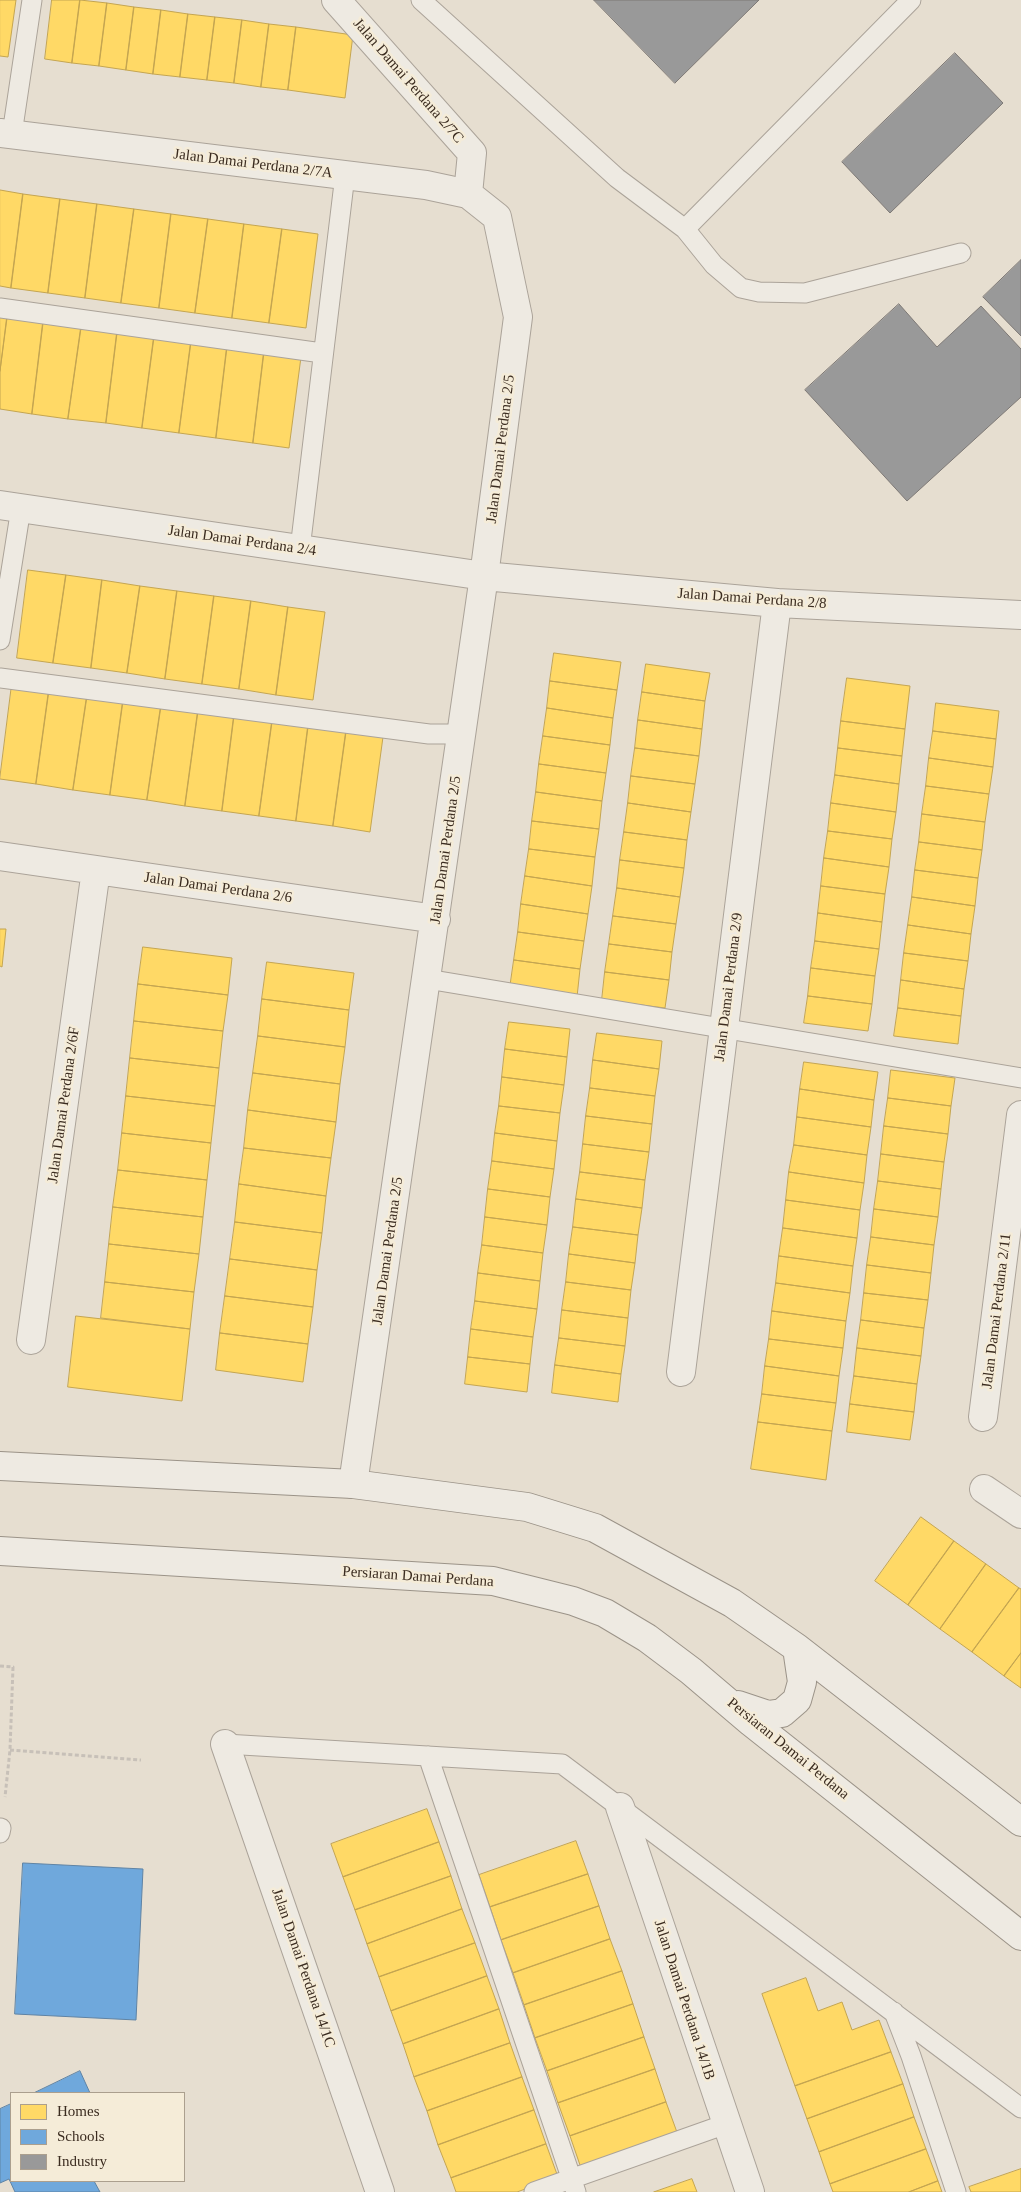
<!DOCTYPE html>
<style>
body{margin:0}
#map{position:relative;width:1021px;height:2192px;overflow:hidden;background:#e6ded0;font-family:Georgia,serif}
canvas{display:block}
.legend{position:absolute;left:10px;top:2092px;width:175px;height:90px;box-sizing:border-box;background:#f5ecd8;border:1px solid #ab9f8e;margin:0;padding:6px 9px;list-style:none;font-size:15px;color:#3b2c20}
.legend li{display:flex;align-items:center;gap:10px;height:25px}
.legend b{width:25px;border:1px solid #ab9f8e}
</style>
<div id="map">
<canvas width="1021" height="2192"></canvas>
<ul class="legend">
<li><b style="height:14px;background:#ffd966"></b>Homes</li>
<li><b style="height:14px;background:#6fa8dc"></b>Schools</li>
<li><b style="height:14px;background:#999"></b>Industry</li>
</ul>
</div>
<script>
const ctx = document.querySelector('canvas').getContext('2d');
ctx.lineJoin = 'round';
function fillPath(path, color) { ctx.fillStyle = color; ctx.fill(path, 'evenodd'); }
function stroke(path, color, width, dash) { ctx.strokeStyle = color; ctx.lineWidth = width; ctx.lineCap = dash ? 'butt' : 'round'; ctx.setLineDash(dash || []); ctx.stroke(path); }
function label(font, color, halo, rows, align = 'center') {
  ctx.font = font + ' Georgia,serif'; ctx.lineWidth = 5; ctx.setLineDash([]); ctx.textBaseline = 'middle'; ctx.strokeStyle = halo; ctx.fillStyle = color; for (const [text, x, y, turn = 0] of rows) {
    ctx.save(); ctx.translate(x, y); ctx.rotate((+turn || 0) * Math.PI / 180); ctx.textAlign = isNaN(turn) ? turn : align; if (halo) ctx.strokeText(text, 0, 0); ctx.fillText(text, 0, 0); ctx.restore();
  }
}
const homes = new Path2D(`
 M0 0H16L8 57 0 56Z
 M52 0H80L72 63 45 59Z
 M80 0 107 3 99 66 72 63Z
 M107 3 134 7 126 70 99 66Z
 M134 7 161 10 153 74 126 70Z
 M161 10 188 14 180 77 153 74Z
 M188 14 215 17 207 80 180 77Z
 M215 17 242 20 234 83 207 80Z
 M242 20 269 24 261 87 234 83Z
 M269 24 296 27 288 90 261 87Z
 M296 27 353 35 345 98 288 90Z
 M0 190 23 194 11 288 0 286Z
 M23 194 60 199 48 293 11 288Z
 M60 199 97 204 85 298 48 293Z
 M97 204 134 209 121 303 85 298Z
 M134 209 171 214 159 308 121 303Z
 M171 214 208 219 195 313 159 308Z
 M208 219 244 224 232 318 195 313Z
 M244 224 282 229 269 323 232 318Z
 M282 229 318 234 306 328 269 323Z
 M0 317 7 318 0 371Z
 M7 318 43 323 32 414 0 409V371Z
 M43 323 81 328 68 419 32 414Z
 M81 328 117 333 106 423 68 419Z
 M117 333 154 337 142 428 106 423Z
 M154 337 191 342 179 433 142 428Z
 M191 342 227 347 216 438 179 433Z
 M227 347 264 352 253 443 216 438Z
 M264 352 301 357 289 448 253 443Z
 M28 570 66 575 53 663 17 658Z
 M66 575 102 580 91 668 53 663Z
 M102 580 140 586 127 673 91 668Z
 M140 586 177 591 165 679 127 673Z
 M177 591 214 596 202 684 165 679Z
 M214 596 251 601 239 689 202 684Z
 M251 601 288 607 276 695 239 689Z
 M288 607 325 612 313 700 276 695Z
 M554 653 621 662 617 690 550 681Z
 M646 664 710 673 705 701 642 692Z
 M847 678 910 686 905 729 841 721Z
 M550 681 617 690 613 718 547 708Z
 M12 684 49 690 36 784 0 779Z
 M49 690 87 696 73 790 36 784Z
 M642 692 705 701 702 729 638 720Z
 M87 696 123 701 110 795 73 790Z
 M123 701 161 706 147 800 110 795Z
 M936 703 999 711 996 739 933 731Z
 M161 706 198 711 185 806 147 800Z
 M547 708 613 718 610 745 543 736Z
 M198 711 234 716 222 811 185 806Z
 M234 716 272 722 259 816 222 811Z
 M638 720 702 729 699 756 635 748Z
 M841 721 905 729 902 756 838 748Z
 M272 722 308 727 296 821 259 816Z
 M308 727 346 732 333 826 296 821Z
 M933 731 996 739 993 767 929 758Z
 M346 732 383 737 370 832 333 826Z
 M543 736 610 745 606 773 539 764Z
 M635 748 699 756 695 784 631 776Z
 M838 748 902 756 899 784 835 775Z
 M929 758 993 767 989 794 926 786Z
 M539 764 606 773 602 801 536 792Z
 M835 775 899 784 896 812 831 803Z
 M631 776 695 784 691 812 628 803Z
 M926 786 989 794 985 822 922 814Z
 M536 792 602 801 599 829 532 821Z
 M628 803 691 812 687 840 624 832Z
 M831 803 896 812 892 839 828 831Z
 M922 814 985 822 982 850 919 842Z
 M532 821 599 829 595 857 529 849Z
 M828 831 892 839 889 867 824 858Z
 M624 832 687 840 684 868 620 860Z
 M919 842 982 850 978 878 915 870Z
 M529 849 595 857 592 886 525 876Z
 M824 858 889 867 885 894 821 886Z
 M620 860 684 868 680 897 617 888Z
 M915 870 978 878 975 906 912 897Z
 M525 876 592 886 588 914 521 904Z
 M821 886 885 894 882 922 818 913Z
 M617 888 680 897 676 924 613 916Z
 M912 897 975 906 971 934 908 925Z
 M521 904 588 914 584 941 518 932Z
 M818 913 882 922 879 949 815 941Z
 M613 916 676 924 672 952 609 944Z
 M908 925 971 934 968 961 904 953Z
 M0 929H6L2 967 0 966Z
 M518 932 584 941 580 969 514 960Z
 M815 941 879 949 875 976 811 968Z
 M609 944 672 952 669 980 605 972Z
 M143 947 232 958 228 995 138 984Z
 M904 953 968 961 964 989 901 980Z
 M514 960 580 969 577 997 510 988Z
 M267 962 354 973 349 1010 262 999Z
 M811 968 875 976 872 1004 808 996Z
 M605 972 669 980 665 1008 602 1000Z
 M901 980 964 989 961 1016 898 1008Z
 M138 984 228 995 223 1031 134 1021Z
 M808 996 872 1004 868 1031 804 1023Z
 M262 999 349 1010 345 1047 258 1036Z
 M898 1008 961 1016 958 1044 894 1036Z
 M134 1021 223 1031 219 1068 130 1058Z
 M509 1022 570 1029 567 1057 505 1049Z
 M597 1033 662 1041 659 1069 593 1060Z
 M258 1036 345 1047 340 1084 253 1073Z
 M505 1049 567 1057 564 1085 502 1077Z
 M130 1058 219 1068 215 1106 126 1096Z
 M593 1060 659 1069 655 1096 590 1088Z
 M804 1062 878 1072 874 1100 800 1089Z
 M891 1070 955 1078 951 1106 888 1098Z
 M253 1073 340 1084 336 1122 248 1110Z
 M502 1077 564 1085 560 1113 499 1106Z
 M590 1088 655 1096 652 1124 586 1116Z
 M800 1089 874 1100 871 1127 797 1117Z
 M126 1096 215 1106 211 1143 122 1133Z
 M888 1098 951 1106 948 1134 884 1126Z
 M499 1106 560 1113 557 1141 495 1133Z
 M248 1110 336 1122 331 1158 244 1148Z
 M586 1116 652 1124 649 1152 583 1144Z
 M797 1117 871 1127 867 1155 794 1145Z
 M884 1126 948 1134 944 1162 881 1154Z
 M122 1133 211 1143 207 1180 118 1170Z
 M495 1133 557 1141 554 1169 492 1161Z
 M583 1144 649 1152 645 1180 580 1172Z
 M794 1145 867 1155 864 1183 789 1172Z
 M244 1148 331 1158 326 1196 239 1184Z
 M881 1154 944 1162 941 1189 878 1181Z
 M492 1161 554 1169 550 1197 488 1189Z
 M118 1170 207 1180 203 1217 113 1207Z
 M580 1172 645 1180 642 1208 576 1199Z
 M789 1172 864 1183 860 1210 786 1200Z
 M878 1181 941 1189 938 1217 874 1209Z
 M239 1184 326 1196 322 1233 235 1222Z
 M488 1189 550 1197 547 1225 485 1217Z
 M576 1199 642 1208 638 1235 573 1227Z
 M786 1200 860 1210 857 1238 783 1228Z
 M113 1207 203 1217 199 1254 109 1244Z
 M874 1209 938 1217 934 1245 871 1237Z
 M485 1217 547 1225 543 1253 482 1245Z
 M235 1222 322 1233 317 1270 230 1259Z
 M573 1227 638 1235 635 1263 569 1254Z
 M783 1228 857 1238 853 1266 779 1256Z
 M871 1237 934 1245 931 1273 867 1265Z
 M109 1244 199 1254 194 1292 105 1282Z
 M482 1245 543 1253 540 1281 478 1273Z
 M569 1254 635 1263 631 1290 566 1282Z
 M779 1256 853 1266 850 1293 776 1283Z
 M230 1259 317 1270 313 1307 225 1296Z
 M867 1265 931 1273 928 1300 864 1293Z
 M478 1273 540 1281 537 1309 475 1301Z
 M105 1282 194 1292 190 1329 101 1318Z
 M566 1282 631 1290 628 1318 562 1310Z
 M776 1283 850 1293 846 1321 772 1311Z
 M864 1293 928 1300 924 1328 861 1320Z
 M225 1296 313 1307 308 1344 220 1333Z
 M475 1301 537 1309 533 1337 471 1329Z
 M562 1310 628 1318 625 1346 559 1338Z
 M772 1311 846 1321 843 1348 769 1339Z
 M76 1316 190 1329 182 1401 68 1387Z
 M861 1320 924 1328 921 1356 857 1348Z
 M471 1329 533 1337 530 1364 468 1357Z
 M220 1333 308 1344 303 1382 216 1370Z
 M559 1338 625 1346 621 1374 555 1365Z
 M769 1339 843 1348 839 1376 765 1366Z
 M857 1348 921 1356 917 1384 854 1376Z
 M468 1357 530 1364 527 1392 465 1384Z
 M555 1365 621 1374 618 1402 552 1393Z
 M765 1366 839 1376 836 1403 762 1394Z
 M854 1376 917 1384 914 1412 850 1404Z
 M762 1394 836 1403 832 1431 758 1422Z
 M850 1404 914 1412 910 1440 847 1432Z
 M758 1422 832 1431 826 1480 751 1469Z
 M921 1517 954 1541 908 1605 875 1581Z
 M954 1541 986 1564 940 1629 908 1605Z
 M986 1564 1019 1588 972 1652 940 1629Z
 M1019 1588 1021 1589V1653L1004 1676 972 1652Z
 M1021 1653V1688L1004 1676Z
 M427 1809 439 1842 343 1877 331 1844Z
 M576 1841 588 1874 490 1907 479 1875Z
 M439 1842 451 1876 355 1910 343 1877Z
 M588 1874 599 1906 501 1940 490 1907Z
 M451 1876 462 1909 367 1944 355 1910Z
 M599 1906 610 1939 513 1973 501 1940Z
 M462 1909 475 1943 379 1977 367 1944Z
 M610 1939 622 1971 524 2005 513 1973Z
 M475 1943 487 1976 391 2011 379 1977Z
 M622 1971 633 2004 535 2038 524 2005Z
 M487 1976 499 2009 403 2044 391 2011Z
 M806 1978 818 2011 842 2002 852 2030 879 2020 891 2052 795 2086 762 1994Z
 M633 2004 644 2037 547 2071 535 2038Z
 M499 2009 510 2043 414 2077 403 2044Z
 M644 2037 655 2069 558 2103 547 2071Z
 M510 2043 522 2077 427 2111 414 2077Z
 M891 2052 903 2084 807 2119 795 2086Z
 M655 2069 666 2102 570 2136 558 2103Z
 M522 2077 534 2110 438 2145 427 2111Z
 M903 2084 914 2117 819 2152 807 2119Z
 M666 2102 678 2135 581 2168 570 2136Z
 M534 2110 546 2144 451 2178 438 2145Z
 M914 2117 926 2149 830 2184 819 2152Z
 M546 2144 558 2177 517 2192H456L451 2178Z
 M926 2149 938 2181 909 2192H833L830 2184Z
 M1021 2169V2192H971L969 2187Z
 M692 2179 697 2192H654Z
 M938 2181 942 2192H909Z`);
fillPath(homes, '#ffd966');
stroke(homes, '#c4a551', 1);
const schools = new Path2D(`
 M23 1863 143 1869 136 2020 15 2014Z
 M80 2071 90 2093H34Z
 M11 2104V2181H94L100 2192H15L9 2179 0 2183V2109Z`);
fillPath(schools, '#6fa8dc');
stroke(schools, '#5f83a4', 1);
const industry = new Path2D(`
 M594 0H759L675 83Z
 M955 53 1003 103 890 213 842 162Z
 M1021 260V336L983 297Z
 M899 304 937 347 981 306 1021 349V397L907 501 805 390Z`);
fillPath(industry, '#999');
stroke(industry, '#7d7875', 1);
const service = new Path2D(`
 M421 0 617 178 685 229 911 0
 M12 134 32 0
 M685 229 714 265 741 288 759 292 805 293 961 253
 M0 308 322 353
 M300 549 345 175
 M0 640 21 508
 M0 678 429 734H462
 M427 979 1021 1078
 M225 1744 562 1764 1021 2108
 M428 1756 576 2192
 M0 1833 1 1828
 M894 2012 911 2056 956 2192
 M534 2192 726 2124`);
const minor = new Path2D(`
 M336 0 472 153 468 194
 M0 133 426 185 468 194 497 217 518 317 484 576 353 1484
 M0 505 484 576 777 603 1021 615
 M0 856 436 919
 M31 1340 96 870
 M681 1372 777 603
 M983 1417 1021 1115
 M984 1489 1021 1514
 M225 1744 380 2192
 M620 1807 750 2192`);
const secondary = new Path2D(`
 M0 1466 353 1484 527 1507 595 1528 732 1603 797 1648 1021 1822
 M0 1551 493 1581 573 1601 605 1613 647 1638 691 1671 751 1722 1021 1936
 M738 1705 768 1715 782 1713 797 1700 802 1682 797 1648`);
stroke(service, '#aba399', 21);
stroke(minor, '#aba399', 30);
stroke(secondary, '#9b9388', 30);
stroke(new Path2D(`
 M0 1666 13 1667 10 1750 5 1797
 M10 1750 141 1760`), '#c7c0b8', 3, [4, 2.5]);
stroke(service, '#eeeae2', 19);
stroke(minor, '#eeeae2', 28);
stroke(secondary, '#eeeae2', 28);
label('15px', '#3b2c20', '#f5ecd8', [
 ["Jalan Damai Perdana 2/7C",408,81,49],
 ["Jalan Damai Perdana 2/7A",253,164,7],
 ["Jalan Damai Perdana 2/5",501,449,-83],
 ["Jalan Damai Perdana 2/4",242,541,8],
 ["Jalan Damai Perdana 2/8",752,599,4],
 ["Jalan Damai Perdana 2/5",446,850,-82],
 ["Jalan Damai Perdana 2/6",218,888,8],
 ["Jalan Damai Perdana 2/9",729,987,-83],
 ["Jalan Damai Perdana 2/6F",64,1105,-82],
 ["Jalan Damai Perdana 2/5",388,1251,-82],
 ["Jalan Damai Perdana 2/11",997,1311,-83],
 ["Persiaran Damai Perdana",418,1577,4],
 ["Persiaran Damai Perdana",788,1749,39],
 ["Jalan Damai Perdana 14/1C",303,1968,71],
 ["Jalan Damai Perdana 14/1B",684,2000,72]
]);
</script>
